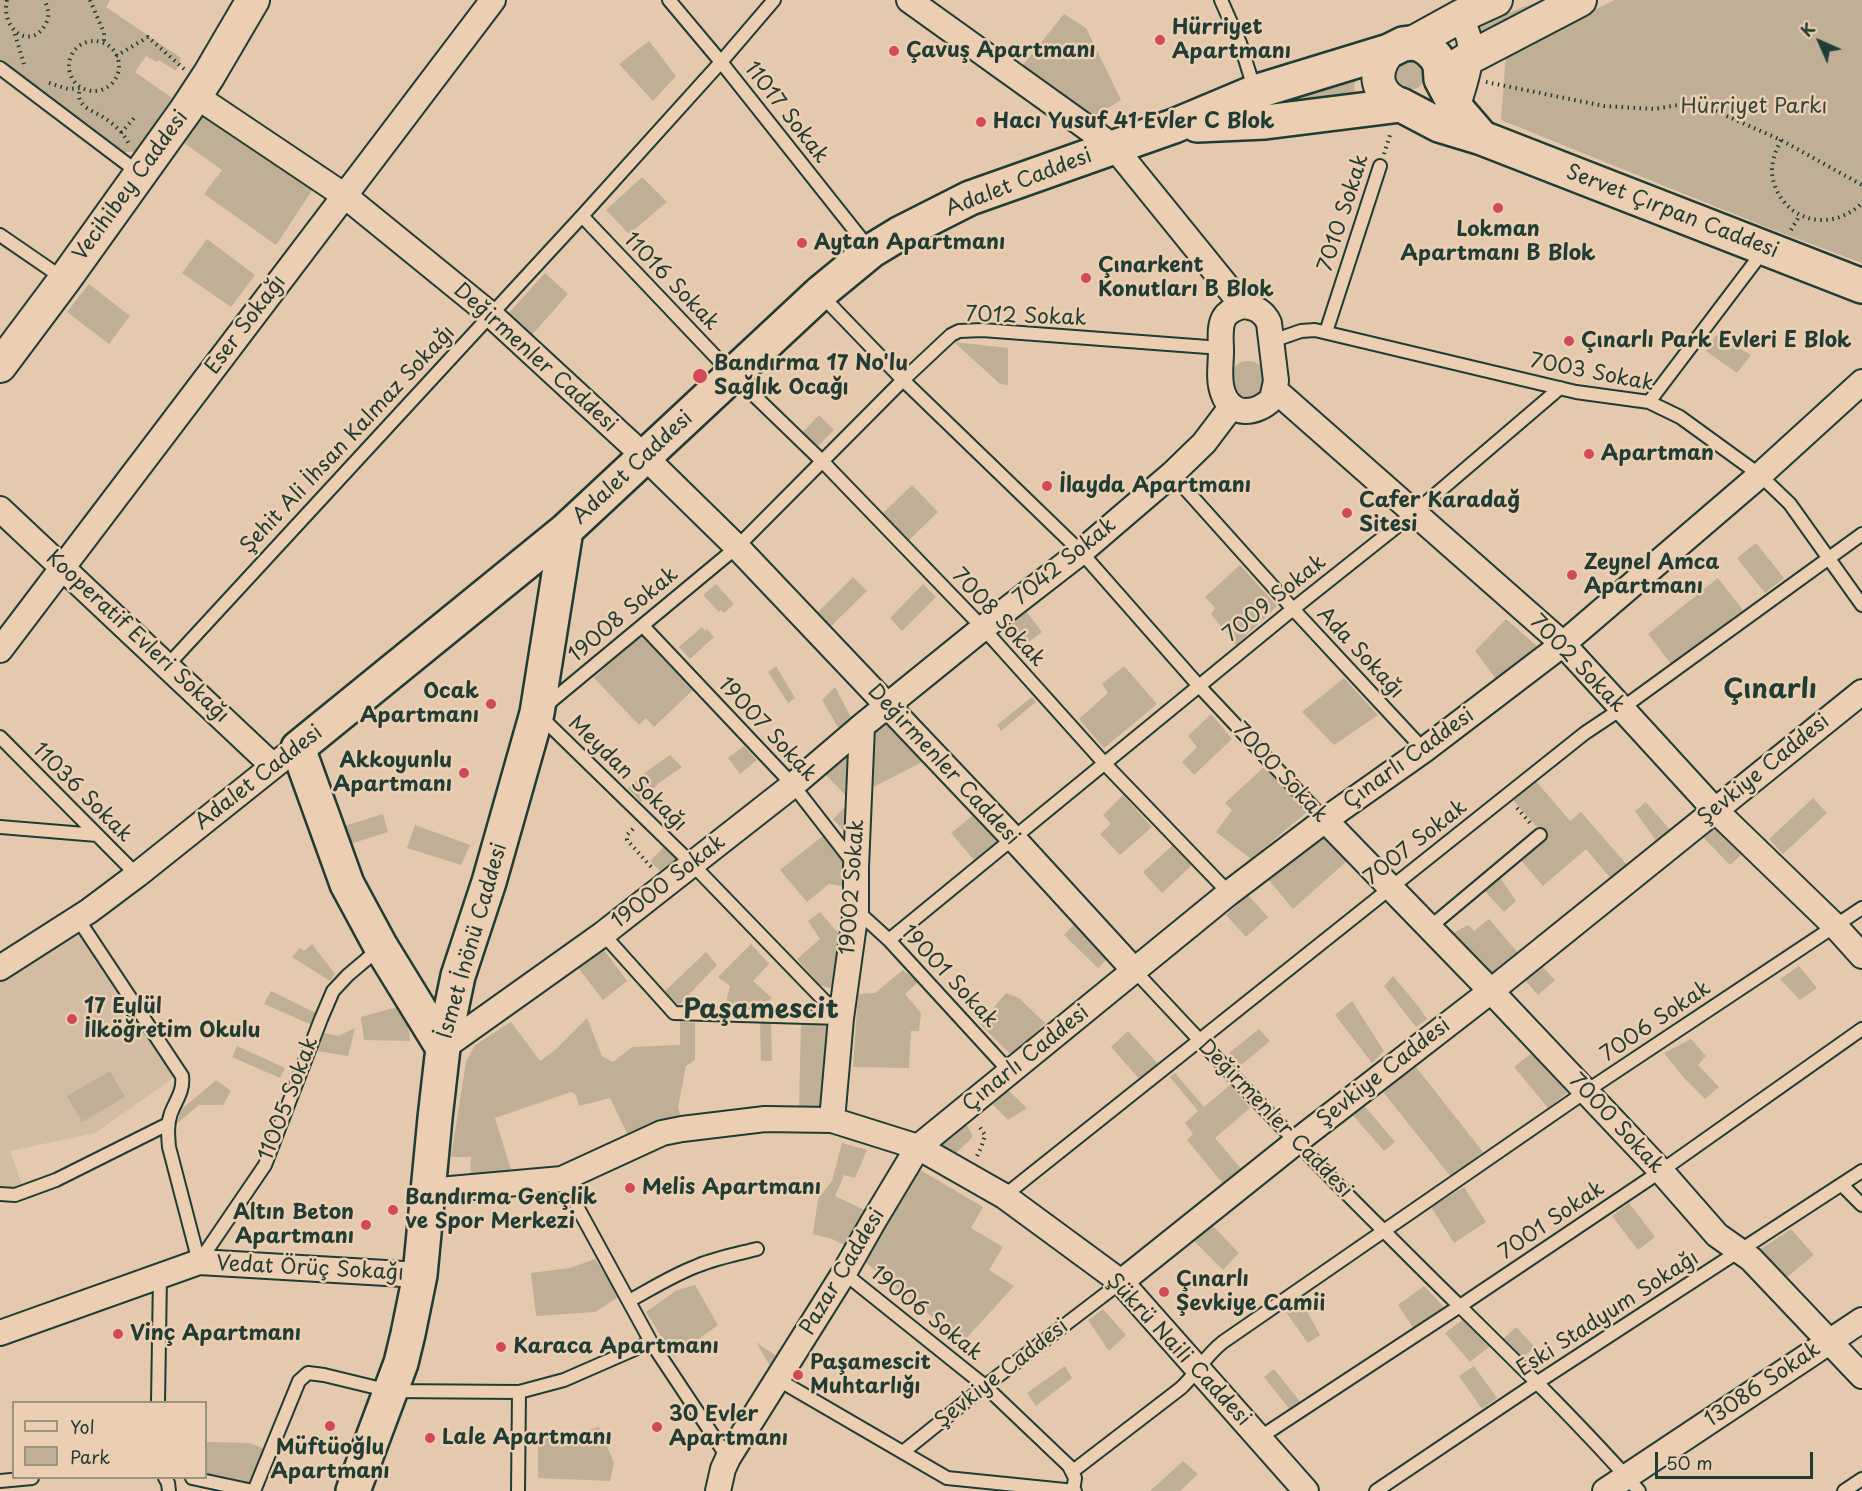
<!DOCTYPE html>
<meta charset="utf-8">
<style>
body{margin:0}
#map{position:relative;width:1862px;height:1491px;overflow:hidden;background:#e4c9ae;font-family:"Playpen Sans",sans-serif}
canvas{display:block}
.legend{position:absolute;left:12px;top:1401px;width:195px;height:78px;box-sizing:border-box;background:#eccfb3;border:2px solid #9a9580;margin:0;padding:8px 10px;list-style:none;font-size:18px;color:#1f3d34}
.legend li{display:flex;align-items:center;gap:12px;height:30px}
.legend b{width:30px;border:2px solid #9a9580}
.north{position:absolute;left:1790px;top:12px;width:60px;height:60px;-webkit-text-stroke:4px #eccfb3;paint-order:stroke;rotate:315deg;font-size:16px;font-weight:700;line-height:24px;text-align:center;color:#1f3d34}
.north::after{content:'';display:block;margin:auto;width:21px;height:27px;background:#1f3d34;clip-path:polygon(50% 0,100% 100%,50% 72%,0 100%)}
.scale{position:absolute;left:1655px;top:1452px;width:158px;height:27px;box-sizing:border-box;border:3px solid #1f3d34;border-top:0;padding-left:8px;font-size:18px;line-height:21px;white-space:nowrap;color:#1f3d34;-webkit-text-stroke:4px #eccfb3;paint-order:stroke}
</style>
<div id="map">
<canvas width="1862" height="1491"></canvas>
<ul class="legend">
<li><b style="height:8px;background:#eccfb3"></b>Yol</li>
<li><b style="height:16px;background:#bfaf97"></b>Park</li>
</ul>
<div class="north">K</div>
<div class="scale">50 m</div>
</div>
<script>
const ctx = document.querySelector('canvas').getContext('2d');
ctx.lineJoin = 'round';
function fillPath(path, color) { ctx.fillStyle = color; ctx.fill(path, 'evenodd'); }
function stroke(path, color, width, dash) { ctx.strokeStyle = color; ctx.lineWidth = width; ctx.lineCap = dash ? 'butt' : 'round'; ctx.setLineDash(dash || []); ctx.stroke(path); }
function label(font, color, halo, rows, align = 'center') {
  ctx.font = font + ' "Playpen Sans",sans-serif'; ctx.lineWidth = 5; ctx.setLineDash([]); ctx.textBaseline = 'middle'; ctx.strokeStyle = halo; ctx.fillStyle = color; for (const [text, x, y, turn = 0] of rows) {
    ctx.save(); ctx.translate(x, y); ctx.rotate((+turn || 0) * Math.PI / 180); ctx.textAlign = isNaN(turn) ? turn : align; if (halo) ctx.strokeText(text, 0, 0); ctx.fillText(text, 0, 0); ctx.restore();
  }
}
fillPath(new Path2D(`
 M78 919 180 1071 165 1084 95 1133 10 1151 23 1187 15 1191 0 1190V968Z`), '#d2bca3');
fillPath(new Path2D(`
 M0 0H110L106 7 181 58 176 71 159 60 157 62 146 56 135 72 172 98 136 152H124L57 105 0 61Z
 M1542 0H1561L1482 38 1477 25Z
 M1615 0H1862V263L1776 231 1501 120 1506 52Z
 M1064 14 1086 28 1121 100 1091 119 1023 65Z
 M649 41 676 76 653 101 619 64Z
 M1395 75a15 15 0 1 1 30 0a15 15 0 1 1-30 0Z
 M1358 77C1354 83 1353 88 1356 95L1278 105Z
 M204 115 313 189 276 245 204 194 222 170 184 143Z
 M642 177 667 202 629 234 606 210Z
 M207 239 255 275 231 307 182 273Z
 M545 273 568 294 532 335 508 314Z
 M89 284 130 316 109 344 67 312Z
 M1716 335 1751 355 1737 373 1706 351Z
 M954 342 1008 348V385L1000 384Z
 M1230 379a18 18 0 1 1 36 0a18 18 0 1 1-36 0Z
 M819 415 834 430 815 449 800 435Z
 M912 485 938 512 906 543 879 517Z
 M1756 543 1784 578 1765 593 1737 558Z
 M1240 565 1277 606 1236 645 1211 614 1215 608 1205 597Z
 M853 577 867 591 823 634 810 620Z
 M1718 578 1743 610 1672 665 1648 634Z
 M716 584 734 604 724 613 721 610 719 612 703 595Z
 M923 584 936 597 902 631 890 618Z
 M1023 607 1042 632 1018 650 999 626Z
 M1506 619 1538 647 1497 680 1475 651Z
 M702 627 705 631 707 629 714 637 690 659 679 647Z
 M640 634 693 690 654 727 646 718 639 725 594 678Z
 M776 666 795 698 788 703 768 672Z
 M1124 666 1157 704 1104 748 1079 719 1108 693 1102 684Z
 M1344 678 1378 715 1334 745 1302 712Z
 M835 687 854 723 842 734 822 700Z
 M1032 697 1036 702 1001 731 997 725Z
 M888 713 926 760 866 791V734Z
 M1211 714 1232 739 1194 775 1182 762 1197 747 1188 736Z
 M857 742 852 840 833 819 851 801 824 773Z
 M744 746 757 760 740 774 728 758Z
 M670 755 682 767 659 783 641 802 628 788 643 774Z
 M1264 767 1307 812 1251 859 1216 832 1232 810 1225 803Z
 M1536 781 1570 821 1581 812 1628 866 1612 880 1586 849 1543 886 1518 857 1544 835 1513 800Z
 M1123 795 1152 827 1120 855 1100 834 1111 824 1103 815Z
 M1813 798 1827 813 1783 854 1769 839Z
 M1646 802 1670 830 1657 842 1635 811Z
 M977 812 1000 839 974 860 951 833Z
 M383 814 388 832 347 845 341 827Z
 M1711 821 1742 854 1730 865 1699 833Z
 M415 825 470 845 461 865 407 848Z
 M1324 831 1348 860 1293 909 1268 879Z
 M824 835 849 866 848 887 829 884 807 902 780 870Z
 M1174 844 1192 865 1162 893 1143 872Z
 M666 845 682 862 666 877 650 861Z
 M1497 873 1516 901 1504 912 1481 887Z
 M1248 895 1268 917 1246 937 1226 915Z
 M820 912 840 935 845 936 843 979 829 988 820 985 797 959 820 939 808 921Z
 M1079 919 1113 953 1098 968 1064 935Z
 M1489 919 1519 954 1488 979 1448 936 1468 925 1474 931Z
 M312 944 335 974 330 981 292 957 300 948 304 951Z
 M751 944 769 964 753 981 772 998 768 1002 767 1009 724 1011 730 986 718 977Z
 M601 946 627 981 603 1000 576 965Z
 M706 952 717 965 679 1005 663 993Z
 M1538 962 1555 980 1538 995 1522 977Z
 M1799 966 1817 988 1800 1000 1780 979Z
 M903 970 918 982 905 994 921 1013 919 1031H911L909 1068 853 1067 858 994 875 993Z
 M1393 976 1419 1007 1427 1019 1416 1027 1384 986Z
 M271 991 316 1013 312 1025 264 1004Z
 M1006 993 1019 998 1045 1023 1012 1056 980 1024Z
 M1352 1001 1384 1051 1372 1063 1335 1015Z
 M401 1006 408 1024 410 1041 364 1040 361 1017Z
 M587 1018 602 1056 613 1062 632 1047 680 1045V1022L695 1023V1060L686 1066 678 1107 680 1115 627 1133 610 1098 579 1106 576 1095 571 1092 495 1118 512 1173 470 1183 471 1157H451L466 1062 475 1045 511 1022 540 1061 555 1050Z
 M760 1020H771L772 1061H761Z
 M801 1023H837L829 1109 799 1108Z
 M355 1028 348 1056 317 1051 324 1033 338 1036Z
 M1259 1029 1270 1041 1240 1066 1229 1053Z
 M1128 1031 1159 1065 1141 1081 1111 1047Z
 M1691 1039 1706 1056 1698 1065 1719 1087 1705 1099 1683 1077 1664 1053Z
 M237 1046 285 1068 280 1078 232 1057Z
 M1533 1052 1567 1093 1548 1108 1514 1067Z
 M1412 1062 1483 1152 1451 1177 1379 1087Z
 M110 1071 125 1097 82 1122 67 1096Z
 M1175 1073 1204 1107 1230 1085 1250 1108 1215 1138 1242 1170 1224 1185 1187 1140 1193 1134 1185 1123 1198 1111 1170 1077Z
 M216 1080 231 1091 223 1105H199L175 1125 182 1109Z
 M1008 1090 1027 1108 1008 1120 991 1103Z
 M1361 1102 1395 1142 1384 1151 1350 1112Z
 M963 1119 972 1134V1138L955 1154 934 1147Z
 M842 1143 867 1150 855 1178 844 1175 835 1196 873 1214 854 1250 832 1239 813 1234 818 1199 832 1181Z
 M917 1168 983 1207 971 1228 1003 1247 989 1270 1014 1286 963 1342 864 1261Z
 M1464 1187 1486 1222 1454 1243 1431 1207Z
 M1629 1203 1655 1237 1638 1250 1612 1216Z
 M1208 1221 1239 1253 1223 1270 1191 1238Z
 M1791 1229 1814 1255 1782 1281 1756 1252Z
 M595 1259 620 1296 595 1312 536 1316 531 1273 570 1268Z
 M695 1285 718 1325 674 1357 646 1312 677 1290Z
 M1424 1286 1445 1308 1414 1329 1398 1305Z
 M1300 1298 1320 1335 1308 1343 1283 1308Z
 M1103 1309 1126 1335 1109 1351 1088 1320Z
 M1465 1318 1490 1346 1470 1362 1445 1333Z
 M1516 1327 1535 1347 1520 1360 1502 1340Z
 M756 1342 785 1362 776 1376Z
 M1065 1366 1072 1378 1036 1406 1027 1393Z
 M1474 1366 1497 1398 1482 1409 1459 1376Z
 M1274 1369 1301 1403 1291 1411 1264 1377Z
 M599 1427 614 1463 610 1481 538 1478V1438L568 1436Z
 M207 1442 250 1443 267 1450 253 1488 207 1478Z
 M1183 1461 1198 1474 1180 1491H1150Z`), '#bfaf97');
const service = new Path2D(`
 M669 0 721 62 871 251
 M1221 0 1240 43 1255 91
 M0 68 139 173
 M582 216 733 375 823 462 983 628 1105 764 1229 893
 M0 235 64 279
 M821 295 903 380 1081 552 1199 686 1325 820
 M1326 332 1380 166
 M1272 341 1301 331 1315 330 1576 392 1649 402 1680 417 1760 475 1790 504 1862 605
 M1649 402 1764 250
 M1172 474 1293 609 1424 750
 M643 626 793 785 855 865
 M167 666 582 216 721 62 774 0
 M0 737 137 875
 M0 827 97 835
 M856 910 889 940 1010 1072
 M78 919 182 1076C184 1091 176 1100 171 1113 167 1124 168 1135 169 1147L199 1262
 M1429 928 1540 835
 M603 934 674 1013 841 1018
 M889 940 1293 609 1415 512 1560 388
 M1134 970C1217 1059 1299 1147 1385 1232 1470 1318 1559 1400 1639 1491
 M841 1018 692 864 537 713 737 547 903 380 951 335 959 331 982 330 1221 348
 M562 1179 651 1342 728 1458
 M1842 1185 1862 1205
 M0 1194 15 1195 56 1180 168 1124
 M1004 1196 1585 733 1621 709 1862 534
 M199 1262 265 1165 321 1019 333 991 348 975 380 948
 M844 1273 985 1386 1069 1466 1075 1478 1073 1491
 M629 1301C651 1289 673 1275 697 1266 716 1258 737 1254 757 1249
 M777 1379 947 1478 1075 1491
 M158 1402 160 1276
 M1259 1438 1460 1306 1661 1171 1862 1029
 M903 1452 985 1386 1121 1282
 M1073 1471 1181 1388C1197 1373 1205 1356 1223 1342L1585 1092 1862 908
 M165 1478 168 1483 169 1491
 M192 1478 253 1491
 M0 1481 32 1478
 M254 1491 299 1381 308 1373 324 1375 390 1391 519 1392 564 1380 651 1342
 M518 1491 519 1392
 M1376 1491 1538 1382 1862 1171
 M1844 1491 1862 1479`);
const minor = new Path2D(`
 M909 0 1114 147 1243 306
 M196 96 345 196 490 314 645 457 737 547 1014 839 1134 970
 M1457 109C1463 88 1474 61 1469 39 1467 31 1463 23 1461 16
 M1243 306C1256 307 1264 312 1269 323L1276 381 1272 399C1257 414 1231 418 1223 393 1218 380 1221 364 1221 351 1221 340 1219 327 1224 318 1228 311 1236 308 1243 306Z
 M1275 390 1563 644 1714 809 1835 926 1862 956
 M0 509 273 766
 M0 650 493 0
 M1325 820 1491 991 1661 1171 1717 1235 1751 1259 1862 1376
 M0 968 89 911 137 875 286 756
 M443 1048 603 934 793 785 862 726 983 628 1081 552 1172 474 1204 443 1232 406
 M832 1120 841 1018 856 910V867L862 726
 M428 1191 562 1179 662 1133 682 1129 765 1119 832 1120 918 1147 1004 1196 1121 1282 1306 1491
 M1121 1282 1296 1142 1491 991 1862 692
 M0 1333 199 1262 420 1275
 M718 1491 723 1469 728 1458 844 1273 873 1222 918 1147 1229 893 1325 820 1424 750 1563 644 1760 475 1862 382
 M1605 1491 1862 1320`);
const tertiary = new Path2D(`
 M1412 43 1461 16 1496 0
 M1389 51C1372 72 1375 94 1401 105
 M1442 75 1469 58 1580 0
 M0 366 65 279 186 110 209 75 253 0`);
const secondary = new Path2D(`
 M1197 125 1265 122 1401 105 1439 125 1482 138 1862 286
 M443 1048 381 947 347 884 298 748 566 530 820 293 871 251 899 234 970 198 1174 126 1255 92 1389 51 1403 44 1412 43 1421 45 1429 50 1436 57 1440 65 1441 79 1457 109 1482 138
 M353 1491 401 1363 408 1334 420 1275 435 1118 443 1048 458 976 489 882 537 713 566 530`);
stroke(service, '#1f3d34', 16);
stroke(minor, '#1f3d34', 28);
stroke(tertiary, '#1f3d34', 36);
stroke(secondary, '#1f3d34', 38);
stroke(new Path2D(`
 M7 0C0 30 32 52 46 23 50 15 48 7 44 0
 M90 0 104 33V44
 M15 34 24 64
 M69 66a25 25 0 1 1 50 0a25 25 0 1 1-50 0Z
 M116 56 148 37 184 69
 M1486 82 1604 106 1654 109 1691 103 1704 106 1781 140 1862 185
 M49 83 68 89 80 88C79 93 78 97 81 102 86 110 98 113 106 119 115 125 124 134 129 144
 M121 133 135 117
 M1781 140C1776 150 1772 160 1772 171 1772 181 1776 190 1781 198 1801 227 1839 226 1862 203
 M1384 154 1391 132
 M1791 230 1800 215
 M1517 808 1530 823
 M633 829 627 835V840L653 869
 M977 1156 981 1148 985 1135 979 1126`), '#1f3d34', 4, [1.5, 4.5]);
stroke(service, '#eccfb3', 12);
stroke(minor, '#eccfb3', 24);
stroke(tertiary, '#eccfb3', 32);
stroke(secondary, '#eccfb3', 33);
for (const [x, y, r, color] of [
 [1160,40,6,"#d1495b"],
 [894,51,6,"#d1495b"],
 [981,122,6,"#d1495b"],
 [1498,208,6,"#d1495b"],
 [802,243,6,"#d1495b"],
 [1086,278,6,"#d1495b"],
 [1569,341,6,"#d1495b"],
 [700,376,8,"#d1495b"],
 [1589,454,6,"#d1495b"],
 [1047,486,6,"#d1495b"],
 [1347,513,6,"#d1495b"],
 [1572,575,6,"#d1495b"],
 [491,704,6,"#d1495b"],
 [464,773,6,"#d1495b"],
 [72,1019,6,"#d1495b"],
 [630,1188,6,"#d1495b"],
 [393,1210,6,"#d1495b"],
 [366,1225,6,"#d1495b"],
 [1164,1292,6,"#d1495b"],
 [118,1334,6,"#d1495b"],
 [501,1347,6,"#d1495b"],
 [798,1375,6,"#d1495b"],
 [330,1426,6,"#d1495b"],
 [657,1427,6,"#d1495b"],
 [430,1438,6,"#d1495b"]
]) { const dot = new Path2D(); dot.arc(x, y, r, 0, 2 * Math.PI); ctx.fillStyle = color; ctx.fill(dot); stroke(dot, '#eccfb3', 2); }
label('bold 21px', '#1f3d34', '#eccfb3', [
 ["Hürriyet",1172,28],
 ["Apartmanı",1172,52],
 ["Çavuş Apartmanı",906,51],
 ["Hacı Yusuf 41 Evler C Blok",993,122],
 ["Lokman",1498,230,"center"],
 ["Apartmanı B Blok",1498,254,"center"],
 ["Aytan Apartmanı",814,243],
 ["Çınarkent",1098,266],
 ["Konutları B Blok",1098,290],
 ["Çınarlı Park Evleri E Blok",1581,341],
 ["Bandırma 17 No'lu",714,364],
 ["Sağlık Ocağı",714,388],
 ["Apartman",1601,454],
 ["İlayda Apartmanı",1059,486],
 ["Cafer Karadağ",1359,501],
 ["Sitesi",1359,525],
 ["Zeynel Amca",1584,563],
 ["Apartmanı",1584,587],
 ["Ocak",479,692,"right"],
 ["Apartmanı",479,716,"right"],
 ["Akkoyunlu",452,761,"right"],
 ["Apartmanı",452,785,"right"],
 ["17 Eylül",84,1007],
 ["İlköğretim Okulu",84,1031],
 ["Melis Apartmanı",642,1188],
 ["Bandırma Gençlik",405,1198],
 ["ve Spor Merkezi",405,1222],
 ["Altın Beton",354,1213,"right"],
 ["Apartmanı",354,1237,"right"],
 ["Çınarlı",1176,1280],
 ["Şevkiye Camii",1176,1304],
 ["Vinç Apartmanı",130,1334],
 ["Karaca Apartmanı",513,1347],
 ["Paşamescit",810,1363],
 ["Muhtarlığı",810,1387],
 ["30 Evler",669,1415],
 ["Apartmanı",669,1439],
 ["Lale Apartmanı",442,1438],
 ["Müftüoğlu",330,1448,"center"],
 ["Apartmanı",330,1472,"center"]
], 'left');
label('21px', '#2f483e', '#eccfb3', [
 ["Hürriyet Parkı",1754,107]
]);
label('21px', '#1f3d34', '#eccfb3', [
 ["11017 Sokak",786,113,52],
 ["Adalet Caddesi",1019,183,-21],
 ["Vecihibey Caddesi",131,186,-54],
 ["Servet Çırpan Caddesi",1672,212,21],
 ["7010 Sokak",1344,213,-72],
 ["11016 Sokak",671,282,46],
 ["7012 Sokak",1026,317,2],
 ["Eser Sokağı",246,325,-53],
 ["Değirmenler Caddesi",535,358,42],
 ["7003 Sokak",1592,373,11],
 ["Şehit Ali İhsan Kalmaz Sokağı",348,440,-47],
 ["Adalet Caddesi",633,468,-43],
 ["7042 Sokak",1065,562,-39],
 ["7009 Sokak",1275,599,-39],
 ["19008 Sokak",624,615,-40],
 ["7008 Sokak",998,618,47],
 ["Kooperatif Evleri Sokağı",137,637,43],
 ["Ada Sokağı",1360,653,47],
 ["7002 Sokak",1577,664,46],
 ["19007 Sokak",767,730,47],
 ["Çınarlı Caddesi",1409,759,-36],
 ["Değirmenler Caddesi",943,765,47],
 ["Şevkiye Caddesi",1764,770,-39],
 ["7000 Sokak",1280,773,47],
 ["Meydan Sokağı",627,774,44],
 ["Adalet Caddesi",259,778,-38],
 ["11036 Sokak",82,793,45],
 ["7007 Sokak",1416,843,-38],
 ["19000 Sokak",669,882,-38],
 ["19002 Sokak",853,887,-86],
 ["İsmet İnönü Caddesi",473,941,-74],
 ["19001 Sokak",949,977,47],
 ["7006 Sokak",1656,1022,-34],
 ["Çınarlı Caddesi",1026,1059,-39],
 ["Şevkiye Caddesi",1384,1073,-38],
 ["11005 Sokak",289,1099,-69],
 ["Değirmenler Caddesi",1275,1119,46],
 ["7000 Sokak",1616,1124,47],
 ["7001 Sokak",1552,1221,-34],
 ["Vedat Örüç Sokağı",310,1269,3],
 ["Pazar Caddesi",843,1272,-59],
 ["19006 Sokak",926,1314,39],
 ["Eski Stadyum Sokağı",1608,1314,-33],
 ["Şükrü Naili Caddesi",1178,1350,47],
 ["Şevkiye Caddesi",1002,1374,-38],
 ["13086 Sokak",1763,1385,-34]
]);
label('bold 27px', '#1f3d34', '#eccfb3', [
 ["Çınarlı",1770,691],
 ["Paşamescit",761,1011]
]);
</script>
